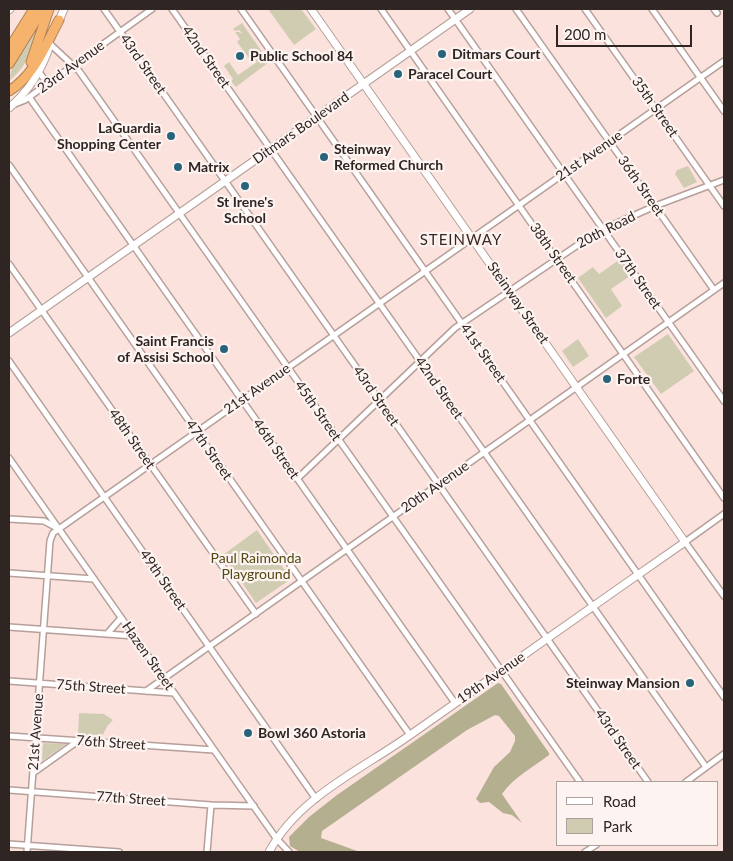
<!DOCTYPE html>
<style>
body{margin:0}
#map{position:relative;width:733px;height:861px;overflow:hidden;background:#fbe2dc;font-family:Lato,sans-serif}
canvas{display:block}
.frame{position:absolute;inset:0;border:10px solid #2f2624;pointer-events:none}
.legend{position:absolute;left:556px;top:781px;width:162px;height:65px;box-sizing:border-box;background:#fdf3f1;border:1px solid #aba19f;margin:0;padding:6px 9px;list-style:none;font-size:15px;color:#2f2624}
.legend li{display:flex;align-items:center;gap:10px;height:25px}
.legend b{width:25px;border:1px solid #aba19f}
.scale{position:absolute;left:556px;top:25px;width:136px;height:22px;box-sizing:border-box;border:2px solid #2f2624;border-top:0;padding-left:6px;font-size:15px;line-height:18px;white-space:nowrap;color:#2f2624;-webkit-text-stroke:4px #fdf3f1;paint-order:stroke}
</style>
<div id="map">
<canvas width="733" height="861"></canvas>
<div class="frame"></div>
<ul class="legend">
<li><b style="height:6px;background:#fff"></b>Road</li>
<li><b style="height:14px;background:#d0ccb2"></b>Park</li>
</ul>
<div class="scale">200 m</div>
</div>
<script>
const ctx = document.querySelector('canvas').getContext('2d');
ctx.lineJoin = 'round';
function fillPath(path, color) { ctx.fillStyle = color; ctx.fill(path, 'evenodd'); }
function stroke(path, color, width, dash) { ctx.strokeStyle = color; ctx.lineWidth = width; ctx.lineCap = dash ? 'butt' : 'round'; ctx.setLineDash(dash || []); ctx.stroke(path); }
function label(font, color, halo, rows, align = 'center') {
  ctx.font = font + ' Lato,sans-serif'; ctx.lineWidth = 4.5; ctx.setLineDash([]); ctx.textBaseline = 'middle'; ctx.strokeStyle = halo; ctx.fillStyle = color; for (const [text, x, y, turn = 0] of rows) {
    ctx.save(); ctx.translate(x, y); ctx.rotate((+turn || 0) * Math.PI / 180); ctx.textAlign = isNaN(turn) ? turn : align; if (halo) ctx.strokeText(text, 0, 0); ctx.fillText(text, 0, 0); ctx.restore();
  }
}
fillPath(new Path2D(`
 M268 9H301L316 29 294 45Z
 M242 23 269 62 236 87 231 81 233 79 224 66 229 62 238 75 257 62 252 56 249 58 237 42 240 39 235 32H239L243 34 239 30 235 31 233 29Z
 M40 25C32 48 29 65 9 81L11 71Z
 M688 166 697 182 684 188 675 174 677 170Z
 M619 260 630 276 611 289 622 306 606 318 578 278 593 267 599 274Z
 M668 334 694 371 661 394 634 357Z
 M578 339 589 356 573 367 562 351Z
 M257 530 291 579 256 603 223 555Z
 M79 713 104 714 113 720 108 725 102 736 78 735Z
 M43 743 66 744 42 761Z`), '#d0ccb2');
fillPath(new Path2D(`
 M498 683 501 684 549 753V755C533 767 513 778 502 794L522 823 512 815 503 813 489 802 480 803 476 799 494 767 510 752 515 741V736L499 716 495 715 467 730 322 831 321 838 360 852H300L290 846 289 837 309 817 337 795Z`), '#b4af8f');
const street = new Path2D(`
 M104 9 648 782
 M172 9 706 767
 M241 9 724 697
 M381 9 724 498
 M448 9 724 401
 M516 9 714 290
 M585 9 724 206
 M652 9 724 111
 M714 9 717 13
 M50 44 79 71 580 782
 M39 72 47 83
 M29 97 455 703
 M15 104 25 100 152 9
 M9 165 410 735
 M9 264 256 614
 M9 361 316 799
 M9 458 276 838 289 852
 M297 479 455 328 597 232 655 206 724 180
 M724 514 685 542 724 596
 M9 519 44 521 57 528
 M9 573 94 579
 M9 627 134 636
 M107 634 121 618
 M9 681 174 693
 M146 691 724 283
 M9 736 214 750
 M33 773 78 741
 M686 782 724 754
 M9 790 211 805 254 806
 M9 844 119 852
 M27 852 50 541 53 533 724 61
 M207 852 211 805
 M585 852 596 845`);
const secondary = new Path2D(`
 M9 10 10 9
 M58 23 64 9
 M9 108C29 91 42 70 50 45
 M9 333 470 9
 M269 852C299 796 363 769 413 733 504 669 594 605 685 542L311 9`);
const highway = new Path2D(`
 M9 49 34 9
 M31 62 49 9
 M9 64 43 9
 M9 91C35 75 45 46 59 20`);
stroke(street, '#b69f9a', 8);
stroke(secondary, '#b69f9a', 9);
stroke(highway, '#b08254', 11);
stroke(street, '#fff', 5);
stroke(secondary, '#fff', 7);
stroke(highway, '#f5b36e', 9);
for (const [x, y, r, color] of [
 [442,54,5,"#27647b"],
 [240,56,5,"#27647b"],
 [398,74,5,"#27647b"],
 [171,136,5,"#27647b"],
 [324,157,5,"#27647b"],
 [178,167,5,"#27647b"],
 [245,186,5,"#27647b"],
 [224,349,5,"#27647b"],
 [607,379,5,"#27647b"],
 [690,683,5,"#27647b"],
 [248,733,5,"#27647b"]
]) { const dot = new Path2D(); dot.arc(x, y, r, 0, 2 * Math.PI); ctx.fillStyle = color; ctx.fill(dot); stroke(dot, '#fdf3f1', 2); }
label('bold 14px', '#2f2624', '#fdf3f1', [
 ["Ditmars Court",452,54],
 ["Public School 84",250,56],
 ["Paracel Court",408,74],
 ["LaGuardia",161,128,"right"],
 ["Shopping Center",161,144,"right"],
 ["Steinway",334,149],
 ["Reformed Church",334,165],
 ["Matrix",188,167],
 ["St Irene's",245,202,"center"],
 ["School",245,218,"center"],
 ["Saint Francis",214,341,"right"],
 ["of Assisi School",214,357,"right"],
 ["Forte",617,379],
 ["Steinway Mansion",680,683,"right"],
 ["Bowl 360 Astoria",258,733]
], 'left');
label('14px', '#2f2624', '#fdf3f1', [
 ["42nd Street",206,57,55],
 ["43rd Street",143,64,55],
 ["23rd Avenue",71,67,-36],
 ["35th Street",655,107,55],
 ["Ditmars Boulevard",301,128,-35],
 ["21st Avenue",589,156,-35],
 ["36th Street",641,186,55],
 ["20th Road",606,230,-27],
 ["38th Street",553,253,55],
 ["37th Street",638,279,55],
 ["Steinway Street",518,303,55],
 ["41st Street",483,353,55],
 ["42nd Street",439,388,55],
 ["21st Avenue",257,389,-35],
 ["43rd Street",376,396,55],
 ["45th Street",318,411,55],
 ["48th Street",132,439,55],
 ["46th Street",276,449,55],
 ["47th Street",209,450,55],
 ["20th Avenue",435,487,-35],
 ["49th Street",163,580,55],
 ["Hazen Street",148,656,55],
 ["19th Avenue",491,678,-35],
 ["75th Street",91,687,4],
 ["21st Avenue",36,732,-86],
 ["43rd Street",618,739,55],
 ["76th Street",111,743,4],
 ["77th Street",131,799,4]
]);
label('14px', '#524810', '#fdf3f1', [
 ["Paul Raimonda",256,558],
 ["Playground",256,574]
]);
ctx.letterSpacing = '1px';
label('15px', '#392723', '#fdf3f1', [
 ["STEINWAY",461,240]
]);
ctx.letterSpacing = '0px';
</script>
